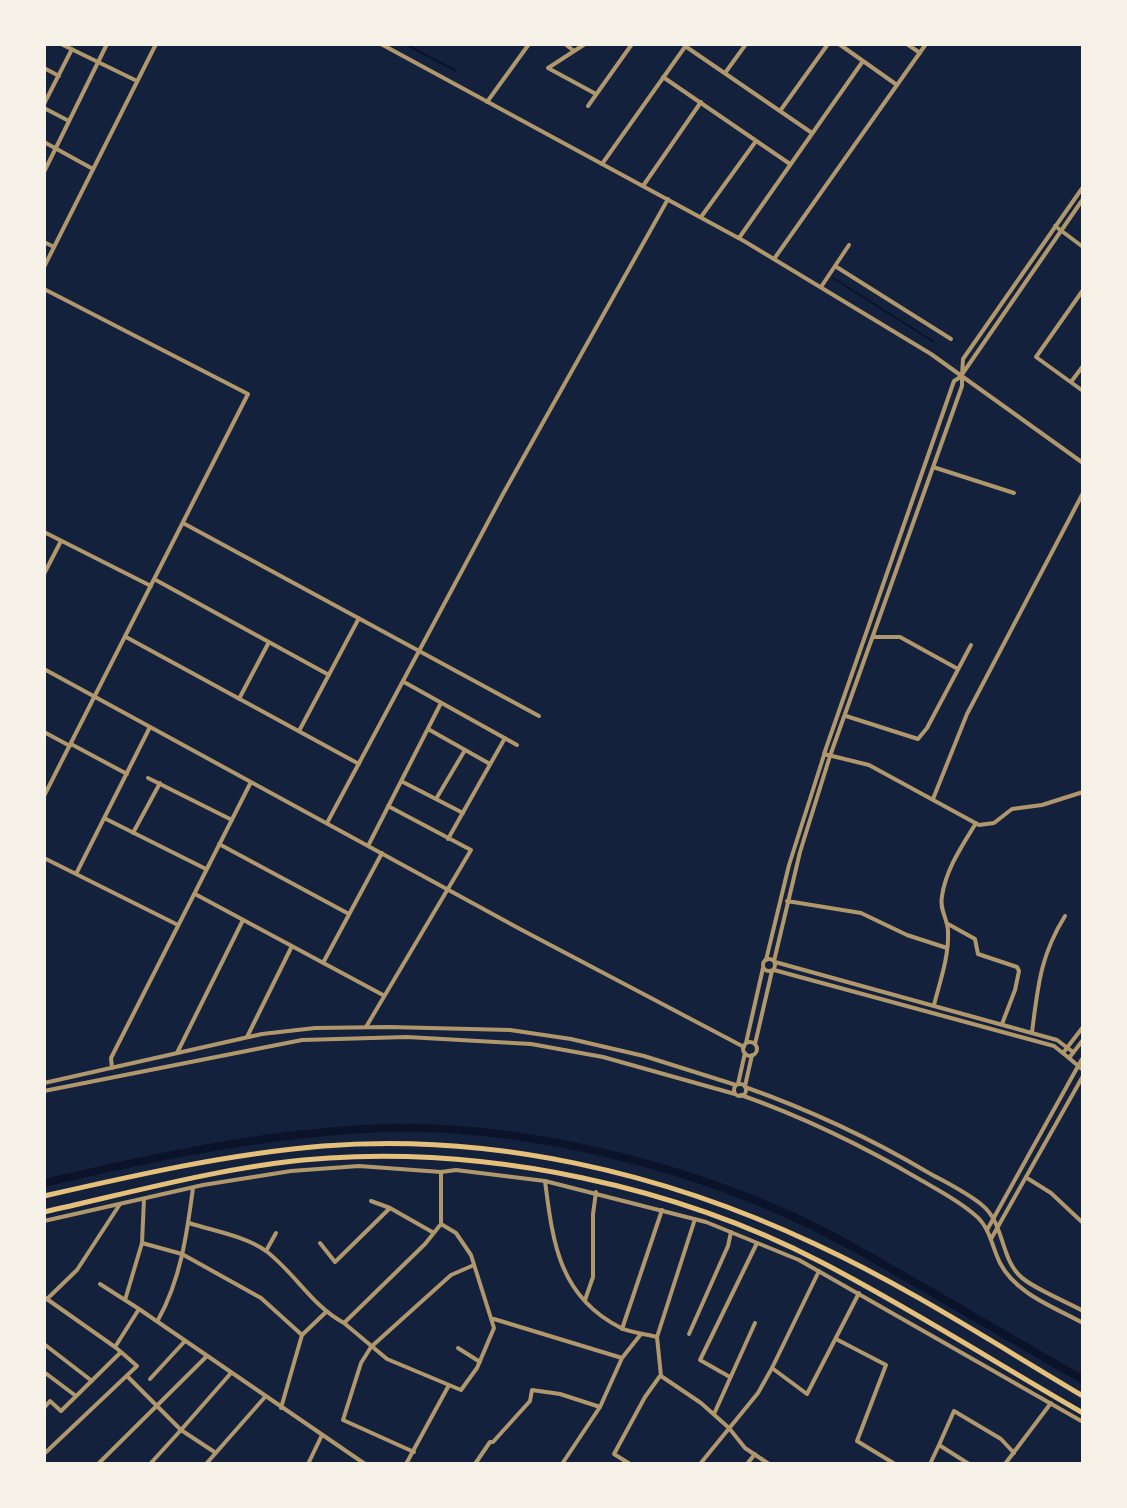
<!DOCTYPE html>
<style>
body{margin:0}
#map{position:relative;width:1127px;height:1508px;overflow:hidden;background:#14213d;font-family:Inter,sans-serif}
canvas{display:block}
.frame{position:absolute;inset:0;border:46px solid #f6f1e7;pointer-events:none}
</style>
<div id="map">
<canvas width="1127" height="1508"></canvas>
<div class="frame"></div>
</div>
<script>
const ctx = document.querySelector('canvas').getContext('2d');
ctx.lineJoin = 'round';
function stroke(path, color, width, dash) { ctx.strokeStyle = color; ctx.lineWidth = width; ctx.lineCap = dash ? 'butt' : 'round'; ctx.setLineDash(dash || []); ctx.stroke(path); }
stroke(new Path2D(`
 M405 44 456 71
 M833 278 934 342`), '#0b132b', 2);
stroke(new Path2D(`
 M44 1183C150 1158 256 1135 365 1129 495 1121 652 1156 771 1207 822 1228 869 1256 916 1283 972 1315 1027 1348 1083 1380`), '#0b132b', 8);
stroke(new Path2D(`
 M61 44 137 81
 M565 44 574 51
 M585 44 548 68 596 94
 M839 44 897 85
 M907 44 920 53
 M685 46 812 133
 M44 68 59 76
 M725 73 746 44
 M663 77 790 164
 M487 102 529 44
 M44 104 72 49
 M588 106 632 44
 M44 108 69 121
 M780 111 828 44
 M44 142 93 169
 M602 164 687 44
 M44 172 107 44
 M643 186 701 102
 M701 217 756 141
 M1055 226 1083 247
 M739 238 863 61
 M44 242 54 247
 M774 259 926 44
 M835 266 951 339
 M44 267 156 44
 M821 287 849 245
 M44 289 248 394 44 796
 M1083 290 1036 357 1083 391
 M962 376 954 381 824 754 869 765 979 825 994 823 1012 809 1042 805 1083 792
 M1071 382 1083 366
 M933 467 1014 493
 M183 523 539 716
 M44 532 151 586
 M44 574 61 541
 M154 579 329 675
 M126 637 359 764
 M874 637H900L958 669
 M44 669 520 929 744 1047
 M404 682 517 745
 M239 699 269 642
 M846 716 918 739 927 728 971 645
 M428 729 490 764
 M299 731 359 618
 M44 732 70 746
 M71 744 127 774
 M148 778 232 820
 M401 781 463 813
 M436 799 465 750
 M933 799 967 714 1083 493
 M104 818 206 869
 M327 823 503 494 668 199
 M133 833 160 783
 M448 839 505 738
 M219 844 349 914
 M368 846 441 703
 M44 858 178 925
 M76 874 150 727
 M195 894 383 995
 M787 901 861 913 907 935 947 948
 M948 924 975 939 978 954 1017 967 1019 971 1015 990 1002 1024
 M766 960 789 865 824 755
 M774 961 800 852 830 756 962 386V376
 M323 963 382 853
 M934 1005C940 981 949 957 948 932 948 919 939 910 942 896 946 869 962 846 976 823
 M366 1027 471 850 388 806
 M1032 1032C1038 987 1040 956 1065 916
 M247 1037 292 946
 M177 1053 243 920
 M1069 1058 1083 1070
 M112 1068 111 1058 251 782
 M1027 1178 1051 1193 1083 1223
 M545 1181C553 1243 559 1297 621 1328 632 1333 646 1334 657 1337
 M371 1201 390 1208 434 1233
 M695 1219 657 1337 661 1376 701 1403 729 1428 745 1448 769 1464
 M189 1223C214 1231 245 1236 266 1251 295 1273 312 1306 344 1323
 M441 1224 456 1233 471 1255 494 1328 477 1368 461 1390 387 1359 344 1323 425 1244 441 1224V1172
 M987 1230 1082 1059
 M991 1239 1083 1076
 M142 1243 182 1254 261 1298 302 1335 325 1313
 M320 1243 335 1262 390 1208
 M266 1251 276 1233
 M819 1271 772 1368 807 1394 859 1293
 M100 1284 139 1309
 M44 1297 115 1347 139 1309 365 1464
 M47 1299 77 1270 120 1204
 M125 1300 142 1243 144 1199
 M585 1300 593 1277V1214L596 1192
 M494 1319 622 1358
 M158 1320C181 1279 187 1233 193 1188
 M622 1329 662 1210
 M689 1334 728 1246 731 1232
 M836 1339 886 1365 857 1441 895 1464
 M44 1344 92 1381
 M458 1348 480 1362
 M44 1372 76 1396
 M127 1376 181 1430 231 1373
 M730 1377 700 1360 757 1243
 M150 1379 185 1341
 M44 1408 50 1401 61 1411 121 1352 115 1347
 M281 1408 302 1335
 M714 1414 755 1323
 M939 1445 954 1411 1001 1439 1014 1453
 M414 1452 343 1420 361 1363 371 1347 451 1275 474 1265
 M44 1454 137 1366 121 1352
 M98 1464 207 1356
 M150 1464 181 1430 216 1453
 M206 1464 265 1397
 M308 1464 322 1435
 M406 1464 449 1385
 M475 1464 490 1442H493L530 1401 532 1390 560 1394 600 1407
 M562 1464 600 1407 622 1358 641 1334
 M630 1464 614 1454 645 1397 660 1376
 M700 1464 758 1393 772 1368
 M747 1464 755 1454
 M930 1464 939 1445 969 1464
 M1005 1464 1051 1403`), '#b1986c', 4);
stroke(new Path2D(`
 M381 44 744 241 931 354 1083 463
 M1081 44 1083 45
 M963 373 1083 199
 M962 376 963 359 1083 187
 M763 965a6 6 0 1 1 12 0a6 6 0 1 1-12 0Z
 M775 962 1057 1040 1073 1052
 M774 970 1054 1046 1069 1058 1083 1040
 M743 1049a7 7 0 1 1 14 0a7 7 0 1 1-14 0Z
 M746 1043 763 968
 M755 1044 772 971
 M1063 1053 1083 1027
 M44 1083 262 1034 315 1028 389 1027 510 1030 571 1039 644 1056 736 1085
 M738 1084 745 1053
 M734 1090a6 6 0 1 1 12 0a6 6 0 1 1-12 0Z
 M745 1086 752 1055
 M745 1087C810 1110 870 1138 929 1173 947 1183 966 1192 982 1205 1004 1223 1000 1255 1019 1275 1030 1287 1067 1302 1083 1311
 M44 1091 302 1040 407 1037 531 1044 603 1057 735 1094
 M741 1095C803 1117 863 1146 919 1179 938 1190 958 1200 975 1215 990 1227 992 1247 1000 1263 1016 1294 1054 1307 1083 1323
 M44 1221 203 1185 291 1171 359 1166 441 1172 456 1170 545 1181 706 1222 799 1260 1083 1422`), '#b1986c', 4);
stroke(new Path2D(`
 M44 1196C136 1175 228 1154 323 1146 492 1133 662 1172 815 1244 908 1287 995 1344 1083 1396
 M44 1212C138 1191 232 1164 329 1158 493 1148 675 1186 821 1262 910 1308 996 1363 1083 1413`), '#e5c07b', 5);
</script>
